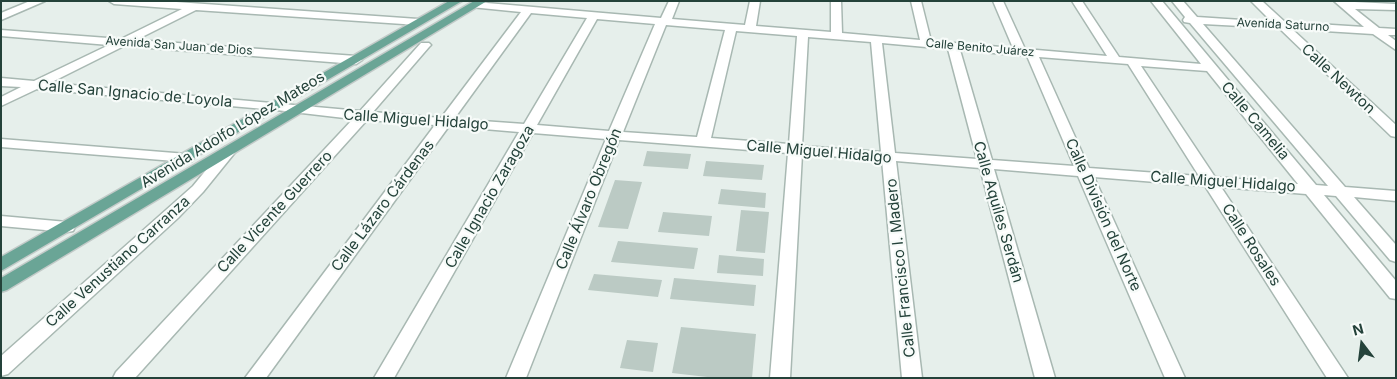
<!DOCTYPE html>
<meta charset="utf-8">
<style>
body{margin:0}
#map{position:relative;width:1397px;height:379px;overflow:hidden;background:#e6efeb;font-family:Inter,sans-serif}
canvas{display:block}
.frame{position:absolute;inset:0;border:2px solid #24423a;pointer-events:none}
.north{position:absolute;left:1337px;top:319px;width:50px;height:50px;-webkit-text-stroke:4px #f7fbf9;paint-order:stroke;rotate:345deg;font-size:14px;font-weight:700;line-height:20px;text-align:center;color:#24423a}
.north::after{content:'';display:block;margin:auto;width:18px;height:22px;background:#24423a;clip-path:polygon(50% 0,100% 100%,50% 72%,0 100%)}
</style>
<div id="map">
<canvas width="1397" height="379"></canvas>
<div class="frame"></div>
<div class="north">N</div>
</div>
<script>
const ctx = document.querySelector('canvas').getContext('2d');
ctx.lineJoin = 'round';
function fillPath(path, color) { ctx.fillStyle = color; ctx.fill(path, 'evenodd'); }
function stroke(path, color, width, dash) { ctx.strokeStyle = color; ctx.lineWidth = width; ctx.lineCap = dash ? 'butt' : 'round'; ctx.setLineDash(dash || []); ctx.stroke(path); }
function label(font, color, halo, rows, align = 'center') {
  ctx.font = font + ' Inter,sans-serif'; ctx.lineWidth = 4.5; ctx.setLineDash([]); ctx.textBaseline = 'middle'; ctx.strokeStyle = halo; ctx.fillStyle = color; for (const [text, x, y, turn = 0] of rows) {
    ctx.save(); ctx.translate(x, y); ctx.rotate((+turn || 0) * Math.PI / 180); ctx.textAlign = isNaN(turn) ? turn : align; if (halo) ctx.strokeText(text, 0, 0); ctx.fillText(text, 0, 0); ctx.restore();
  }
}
fillPath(new Path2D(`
 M647 151 691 154 688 169 643 166Z
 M706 161 764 165 762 180 703 176Z
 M615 180 642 182 628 229 598 227Z
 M721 189 766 193 765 208 718 204Z
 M741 210 769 212 765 253 736 251Z
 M663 212 712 216 709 236 658 232Z
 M618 241 698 248 694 269 611 262Z
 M719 255 764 259 763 276 717 273Z
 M594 274 662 280 658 297 588 290Z
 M674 278 756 285 754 306 670 299Z
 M681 327 756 334 752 378H716L672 373Z
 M627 340 658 343 653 372 620 368Z`), '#bbcac4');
const minor = new Path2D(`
 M30 1H45L1 20V13Z
 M109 1H162L418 19 423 22 418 25 196 10 136 40 356 56 362 60 356 64 124 46 50 83 360 111 421 43H429L431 45 429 47 373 112 441 118 521 12 471 7 470 5 471 3 475 2 661 18 669 1H679L672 19 745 25 750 1H760L756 26 831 32V1H841L842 33 920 40 911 1H921L931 41 1013 48 993 1H1003L1025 49 1107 56 1072 1H1082L1119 57 1201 64 1151 1H1162L1316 185 1328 186 1190 23 1184 22 1183 20 1185 17 1172 1H1183L1197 17 1272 22 1251 1H1262L1285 22 1364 27 1334 1 1396 4V10L1355 9 1379 28 1396 29V35H1388L1396 41V50L1373 34 1292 29 1396 125V137L1391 136 1279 28 1203 24 1345 187 1396 191V201L1354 197 1396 245V262L1390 260 1336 196 1324 195 1396 281V299L1390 298 1306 194 1221 187 1348 378H1327L1205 186 1094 177 1185 378H1165L1078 176 994 169 1055 378H1035L980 168 896 161 922 378H902L882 160 802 154 790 378H770L788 153 619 140 526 378H506L606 139 533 133 394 378H374L519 132 449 126 266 378H245L435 125 367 120 135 378H113L116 372 353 119 276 110 37 89 1 106V97L21 87 1 86V78L34 81 109 45 1 36V30L121 39 182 9 114 4ZM531 13 587 18 524 124 454 119ZM597 19 655 24 609 131 537 125ZM666 25 725 30 697 137 623 132ZM736 31 797 36 789 144 711 138ZM808 37 871 42 881 152 802 146ZM882 43 948 49 977 159 895 153ZM960 50 1027 56 1074 166 992 160ZM1039 57 1128 64 1199 176 1089 168ZM1141 66 1207 71 1298 184 1215 177Z
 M1 139 187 154 192 155 194 158 192 161 187 162 1 147Z
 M230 146 237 150 203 192 178 218 8 374 1 376V356L166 210 193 186 225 147Z
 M1 216 67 222 73 223 75 227 73 231 67 232 1 226Z`);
const major = new Path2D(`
 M449 1H462L1 271V257Z
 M474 1H487L7 290 1 292V278Z`);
stroke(minor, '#a8b8b2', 3);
stroke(major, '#c2cac8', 3);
fillPath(minor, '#fff');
fillPath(major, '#6aa596');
label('12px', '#24423a', '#f7fbf9', [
 ["Avenida Saturno",1283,25,3],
 ["Avenida San Juan de Dios",179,46,4],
 ["Calle Benito Juárez",980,48,5]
]);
label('15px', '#24423a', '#f7fbf9', [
 ["Calle Newton",1338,79,43],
 ["Calle San Ignacio de Loyola",135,94,5],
 ["Calle Miguel Hidalgo",416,120,4],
 ["Calle Camelia",1255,121,50],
 ["Avenida Adolfo López Mateos",233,130,-31],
 ["Calle Miguel Hidalgo",819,152,5],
 ["Calle Miguel Hidalgo",1223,182,4],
 ["Calle Ignacio Zaragoza",490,197,-60],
 ["Calle Álvaro Obregón",589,199,-68],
 ["Calle Lázaro Cárdenas",383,206,-53],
 ["Calle Vicente Guerrero",275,212,-47],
 ["Calle Aquiles Serdán",998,212,74],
 ["Calle División del Norte",1103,215,66],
 ["Calle Rosales",1251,245,57],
 ["Calle Venustiano Carranza",118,262,-42],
 ["Calle Francisco I. Madero",901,268,-96]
]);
</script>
